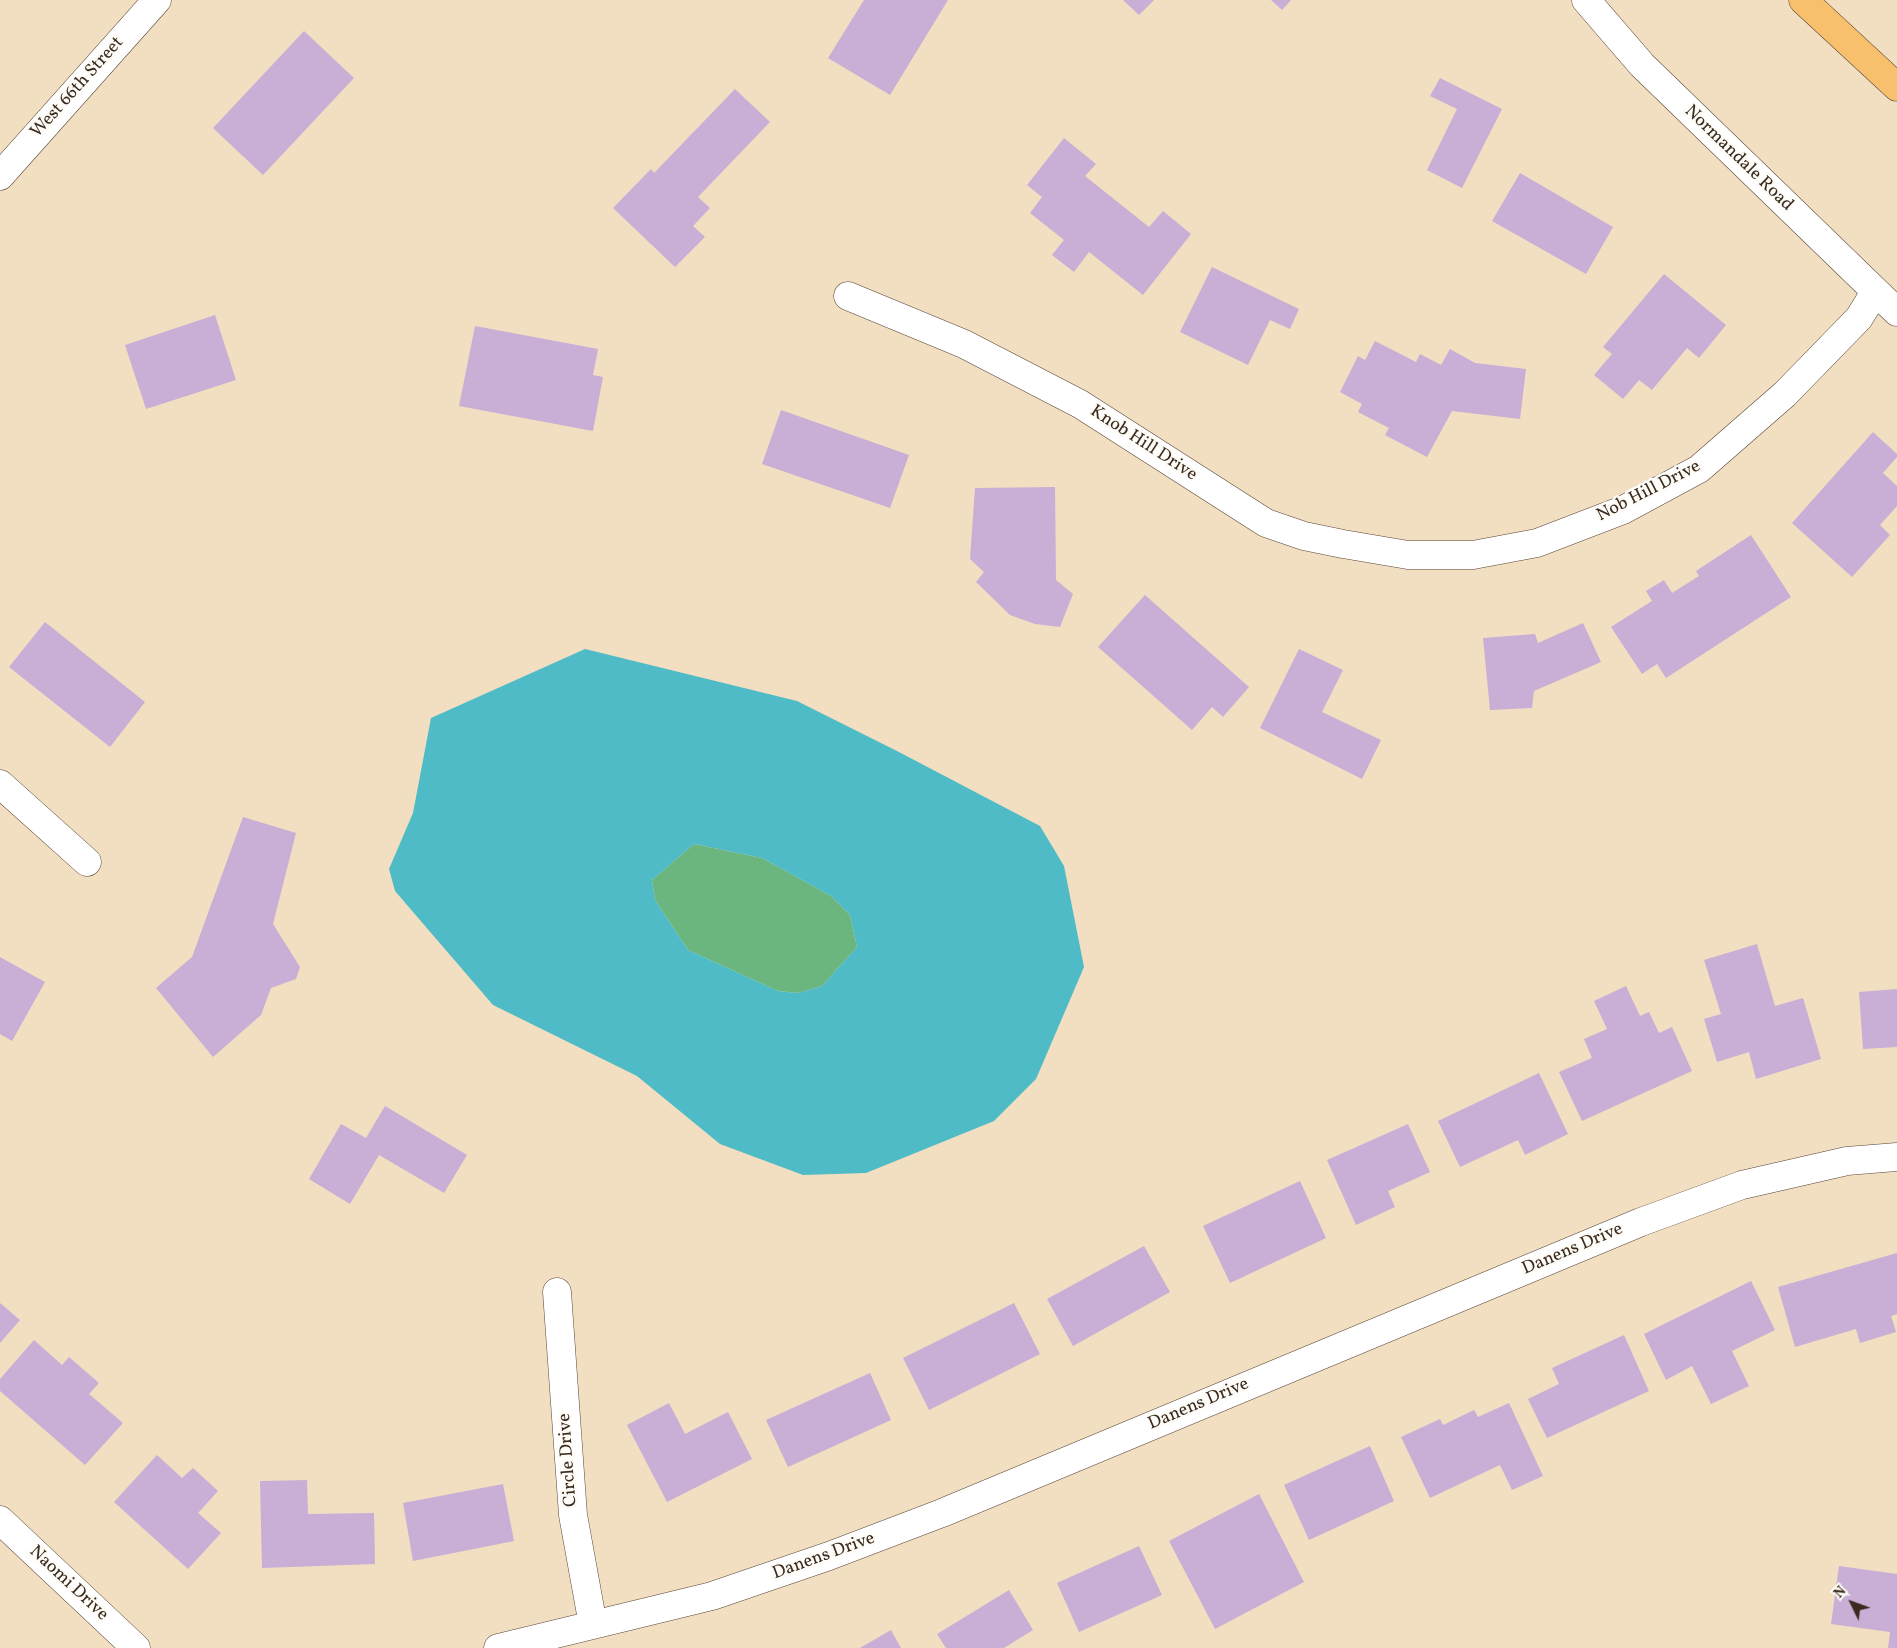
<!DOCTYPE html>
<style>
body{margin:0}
#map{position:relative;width:1897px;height:1648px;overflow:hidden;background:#f2dec1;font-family:Vollkorn,serif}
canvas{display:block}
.north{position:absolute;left:1827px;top:1578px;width:50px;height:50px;-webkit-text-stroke:4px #fdfcf7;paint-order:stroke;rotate:312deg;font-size:14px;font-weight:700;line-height:20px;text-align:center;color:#3b2a1e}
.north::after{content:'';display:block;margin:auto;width:18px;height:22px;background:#3b2a1e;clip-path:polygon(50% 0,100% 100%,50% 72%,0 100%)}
</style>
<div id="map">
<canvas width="1897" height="1648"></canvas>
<div class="north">N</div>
</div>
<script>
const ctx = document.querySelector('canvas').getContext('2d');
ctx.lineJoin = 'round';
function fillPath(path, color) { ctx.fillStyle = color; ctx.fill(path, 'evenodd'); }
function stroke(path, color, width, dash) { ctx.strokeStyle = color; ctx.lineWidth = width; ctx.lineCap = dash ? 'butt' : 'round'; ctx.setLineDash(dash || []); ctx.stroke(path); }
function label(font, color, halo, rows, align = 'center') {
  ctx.font = font + ' Vollkorn,serif'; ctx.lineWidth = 5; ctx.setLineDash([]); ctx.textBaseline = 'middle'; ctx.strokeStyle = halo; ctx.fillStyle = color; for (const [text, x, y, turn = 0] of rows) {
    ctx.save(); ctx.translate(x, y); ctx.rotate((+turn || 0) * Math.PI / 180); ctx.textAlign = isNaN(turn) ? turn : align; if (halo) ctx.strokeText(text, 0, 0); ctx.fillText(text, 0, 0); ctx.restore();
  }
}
fillPath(new Path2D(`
 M694 844 762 858 831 896 850 915 857 947 822 986 798 993 778 991 688 950 655 900 652 880Z`), '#6ab67e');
fillPath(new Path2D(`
 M585 649 797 701 897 751 1040 826 1064 866 1084 967 1036 1079 994 1121 866 1173 803 1175 720 1144 637 1076 493 1005 395 891 389 869 413 813 431 718ZM694 844 762 858 831 896 850 915 857 947 822 986 798 993 778 991 688 950 655 900 652 880Z`), '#4ebbc7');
fillPath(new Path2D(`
 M864 0H948L890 95 828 58Z
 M1123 0H1154L1139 15Z
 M1271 0H1291L1282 10Z
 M304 31 354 78 263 175 213 128Z
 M1440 78 1502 109 1462 188 1427 170 1457 109 1430 96Z
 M735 89 770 122 698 197 710 208 693 226 705 237 675 267 613 208 651 169 654 173Z
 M1064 138 1096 164 1085 176 1149 227 1163 211 1191 234 1143 295 1089 252 1074 272 1052 255 1064 240 1030 213 1042 197 1027 185Z
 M1520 173 1613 227 1586 274 1492 221Z
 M1212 267 1299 309 1290 329 1270 320 1248 365 1180 332Z
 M1664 274 1726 325 1699 358 1687 348 1652 390 1639 380 1623 399 1594 375 1612 354 1603 347Z
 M215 315 236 380 146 409 125 345Z
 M475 326 598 349 593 375 603 377 593 431 459 406Z
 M1375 341 1416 362 1420 354 1441 365 1450 349 1475 363 1526 369 1520 419 1452 411 1427 457 1385 435 1389 428 1358 412 1362 404 1340 392 1358 356 1365 360Z
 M781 410 909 455 890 508 762 464Z
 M1873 432 1897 454V457L1883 473 1897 486V506L1880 525 1890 535 1852 577 1792 523Z
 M1055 487 1056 580 1073 594 1060 627 1035 624 1010 615 976 582 984 572 970 559 975 488Z
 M1751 535 1791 597 1666 678 1657 664 1642 674 1611 627 1652 601 1646 591 1664 580 1672 593 1699 576 1696 571Z
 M1145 595 1249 687 1223 717 1212 707 1192 730 1098 647Z
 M45 622 145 702 110 747 9 667Z
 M1583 623 1601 662 1534 691 1532 708 1490 710 1483 638 1535 634 1538 643Z
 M1299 649 1343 670 1322 712 1381 740 1362 779 1260 728Z
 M243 817 296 833 273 924 300 967 296 979 271 988 261 1015 213 1057 156 988 192 957Z
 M1757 944 1775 1006 1803 998 1821 1059 1756 1079 1749 1052 1717 1062 1704 1019 1721 1014 1704 960Z
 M0 957 45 982 12 1041 0 1034Z
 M1626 986 1640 1016 1649 1012 1659 1033 1672 1027 1692 1071 1582 1121 1559 1072 1592 1058 1584 1039 1607 1029 1594 1001Z
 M1897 989V1047L1863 1049 1859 992Z
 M1539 1073 1568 1134 1525 1155 1518 1140 1460 1167 1438 1121Z
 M385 1106 467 1155 444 1193 379 1155 350 1204 309 1179 341 1124 366 1138Z
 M1408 1124 1430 1172 1388 1191 1395 1207 1356 1225 1327 1160Z
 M1300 1181 1326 1238 1230 1283 1203 1226Z
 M1144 1246 1170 1292 1073 1346 1047 1299Z
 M1897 1253V1314L1891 1316 1896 1332 1860 1343 1856 1329 1795 1347 1778 1287Z
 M1751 1281 1775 1330 1732 1351 1749 1386 1711 1404 1692 1366 1666 1380 1644 1334Z
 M0 1303 20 1320 0 1343Z
 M1014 1303 1040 1354 929 1410 903 1358Z
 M1624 1335 1649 1391 1547 1438 1528 1399 1559 1384 1552 1368Z
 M34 1340 62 1365 69 1357 99 1383 89 1394 123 1423 85 1465 0 1391V1379Z
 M870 1373 891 1420 788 1467 766 1420Z
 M669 1403 685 1434 728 1412 752 1459 667 1502 627 1425Z
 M1509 1403 1543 1476 1512 1490 1500 1465 1430 1498 1401 1437 1440 1419 1443 1425 1474 1410 1478 1417Z
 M1370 1446 1394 1501 1309 1540 1284 1485Z
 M157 1455 182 1478 193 1468 218 1491 198 1513 221 1533 188 1569 114 1502Z
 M307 1480 308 1514 374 1513 375 1564 262 1568 260 1481Z
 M503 1484 514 1541 413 1561 403 1503Z
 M1259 1494 1304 1582 1215 1629 1169 1541Z
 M1139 1546 1162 1595 1079 1632 1057 1583Z
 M1839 1566 1897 1574V1648H1888L1890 1632 1831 1624Z
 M1009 1590 1033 1630 1004 1648H946L937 1634Z
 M891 1630 901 1648H860Z`), '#c9aed6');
const minor = new Path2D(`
 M848 296 964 344 1080 404 1266 523 1304 536 1343 544 1408 555H1473L1537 543 1623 510 1699 469 1785 394 1859 318 1875 292
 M0 784 87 862
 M557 1292 573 1515 593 1625
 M0 1520 136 1648
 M498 1648 712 1596 829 1556 942 1513 1641 1222 1742 1185 1847 1161 1897 1157`);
const tertiary = new Path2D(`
 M1586 0 1642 65 1897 312
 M0 176 157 0`);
const motorway = new Path2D(`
 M1803 0 1897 87`);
stroke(minor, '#564536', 29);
stroke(tertiary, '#564536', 29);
stroke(motorway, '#564536', 29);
stroke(minor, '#fff', 28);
stroke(tertiary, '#fff', 28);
stroke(motorway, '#f8bf6c', 28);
label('18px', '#3b2a1e', '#fdfcf7', [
 ["West 66th Street",78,88,-48],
 ["Normandale Road",1738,159,44],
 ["Knob Hill Drive",1143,444,33],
 ["Nob Hill Drive",1649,492,-27],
 ["Danens Drive",1573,1250,-23],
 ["Danens Drive",1199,1405,-23],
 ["Circle Drive",569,1460,-94],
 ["Danens Drive",824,1557,-20],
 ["Naomi Drive",68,1584,43]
]);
</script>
